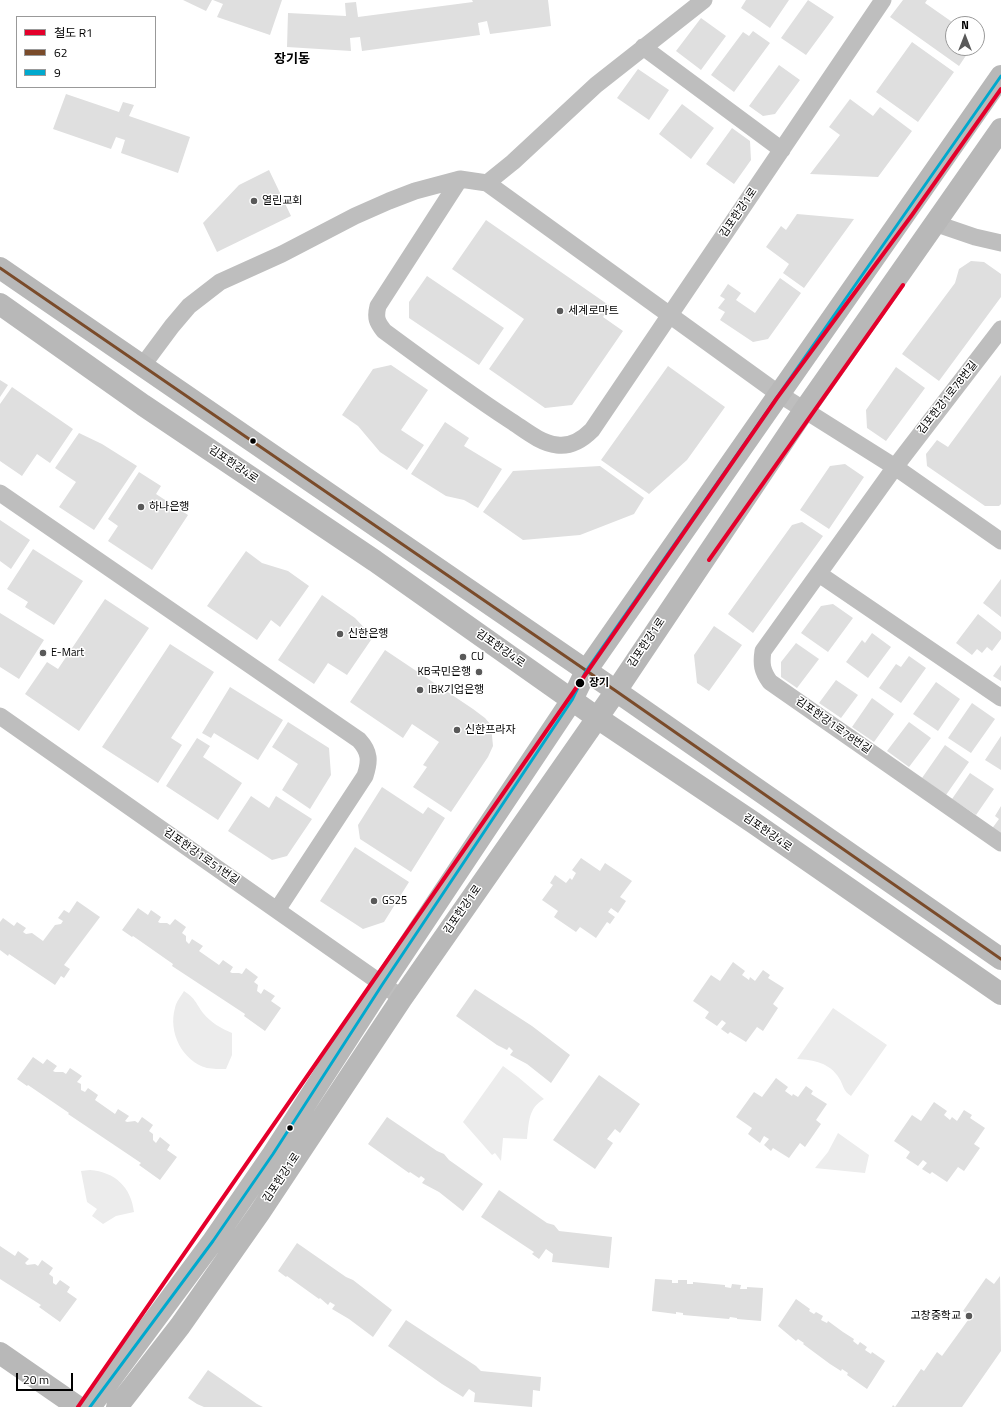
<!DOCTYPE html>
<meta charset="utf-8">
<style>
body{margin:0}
#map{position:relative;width:1001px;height:1407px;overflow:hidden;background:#fff;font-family:"Titillium Web","Noto Sans KR",sans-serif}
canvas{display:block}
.legend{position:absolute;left:16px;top:16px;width:140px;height:72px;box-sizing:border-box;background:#fff;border:1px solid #999;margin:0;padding:5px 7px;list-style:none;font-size:12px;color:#000}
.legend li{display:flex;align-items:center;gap:8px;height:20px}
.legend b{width:20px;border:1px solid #999}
.north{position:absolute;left:945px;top:16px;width:40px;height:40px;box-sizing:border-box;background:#fff;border:1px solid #999;border-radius:50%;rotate:0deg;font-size:11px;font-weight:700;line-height:16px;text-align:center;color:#000}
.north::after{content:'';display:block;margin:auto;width:14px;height:18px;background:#595959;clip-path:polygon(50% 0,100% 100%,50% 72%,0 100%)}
.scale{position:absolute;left:16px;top:1373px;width:57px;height:18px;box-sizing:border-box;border:2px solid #000;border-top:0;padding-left:5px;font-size:12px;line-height:14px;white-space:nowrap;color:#000;-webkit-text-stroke:3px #fff;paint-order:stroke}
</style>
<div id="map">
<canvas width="1001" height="1407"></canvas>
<ul class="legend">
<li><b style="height:5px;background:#e4002b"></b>철도 R1</li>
<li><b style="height:5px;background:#7a4b2a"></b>62</li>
<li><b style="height:5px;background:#00a9ce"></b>9</li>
</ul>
<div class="north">N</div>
<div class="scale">20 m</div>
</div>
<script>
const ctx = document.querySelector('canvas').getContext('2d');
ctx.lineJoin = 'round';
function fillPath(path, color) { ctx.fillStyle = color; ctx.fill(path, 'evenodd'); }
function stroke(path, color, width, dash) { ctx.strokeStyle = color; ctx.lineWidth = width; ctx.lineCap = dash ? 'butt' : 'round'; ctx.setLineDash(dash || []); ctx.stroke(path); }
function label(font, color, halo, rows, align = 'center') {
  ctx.font = font + ' "Titillium Web","Noto Sans KR",sans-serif'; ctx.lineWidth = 3; ctx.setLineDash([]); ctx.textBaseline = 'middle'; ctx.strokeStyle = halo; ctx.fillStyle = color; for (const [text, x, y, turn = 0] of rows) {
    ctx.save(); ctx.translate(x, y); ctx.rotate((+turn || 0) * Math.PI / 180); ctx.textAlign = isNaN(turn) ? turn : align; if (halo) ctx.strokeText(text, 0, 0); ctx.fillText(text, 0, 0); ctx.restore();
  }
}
fillPath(new Path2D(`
 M184 991C196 999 195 1002 203 1013 210 1022 222 1029 232 1033V1055L226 1069C220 1069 213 1069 207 1068 182 1061 168 1032 175 1008 176 1002 181 996 184 991Z
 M833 1008 887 1045 851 1096C843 1091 844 1086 839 1078 830 1063 814 1060 797 1059Z
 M503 1066 518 1077 544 1099C528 1108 529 1123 527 1139L503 1138 501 1161 495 1153 492 1155 463 1122Z
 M838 1133 869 1155 865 1173 815 1168 828 1152Z
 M90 1170C115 1172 131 1187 134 1212L116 1216 103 1224 92 1216 97 1209 87 1202 81 1171Z`), '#ececec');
fillPath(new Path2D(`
 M183 0H212L206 11Z
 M213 0H282L270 35 217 17 223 4Z
 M472 0H548L551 26 490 34 487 21 478 23 480 35 362 51 360 37 350 38 351 51 287 47 288 13 346 16 345 3 356 2 358 17 473 2Z
 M746 0H789L770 28 741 8Z
 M808 0 834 17 806 55 781 38Z
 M903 0H927L925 3 955 24H953V48H971L959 66 890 17Z
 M701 18 726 36 701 70 676 51Z
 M977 24 984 30 977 40Z
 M753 31 770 43 734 92 711 75 743 32 749 36Z
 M912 42 954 72 918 122 876 92Z
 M779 65 800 80 775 114 763 116 749 106Z
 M638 69 669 90 649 120 617 98Z
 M66 94 119 112 123 102 134 105 129 116 190 137 178 173 121 153 125 140 116 137 111 149 53 129Z
 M850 99 873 116 880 107 912 131 878 177 810 174 840 135 829 127Z
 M682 104 714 128 691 159 659 134Z
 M732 128 750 141 751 160 734 184 706 164Z
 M269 170 291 216 217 252 203 223 239 185Z
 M797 214 854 219 804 288 783 273 789 264 766 247 781 226 786 230Z
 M486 220 610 306 603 317 623 331 572 405 545 408 489 369 524 319 452 269Z
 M971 261 984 262 1001 274V297L939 381 902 354 955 283 959 269Z
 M427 276 504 328 479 365 409 318V302Z
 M780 278 801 293 768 339 753 342 720 320 725 312 718 308 725 299 720 296 728 284 741 293 736 300 755 313Z
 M391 365 428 390 401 430 424 445 407 470 380 452 358 426 342 415 373 369Z
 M668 366 725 407 687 460 649 494 601 460Z
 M896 367 925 388 886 441 867 428 866 410Z
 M1001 375V504L999 506H985L927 466 926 454 937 440 948 447Z
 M0 380 8 385 0 397Z
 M12 387 73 429 50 463 37 454 22 476 0 461V404Z
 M445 422 469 438 464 446 502 469 478 508 464 500 446 496 411 474Z
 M79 433 102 444 137 466 94 530 59 507 76 482 55 468Z
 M845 464 864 477 829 529 800 510 830 466Z
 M600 466 644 498 634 514 580 535 523 540 483 512 513 471Z
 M139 472 161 486 156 494 188 515 152 570 108 541 118 526 108 519Z
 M0 520 30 540 11 569 0 561Z
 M802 522 823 536 753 633 728 614 792 525Z
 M33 549 83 581 54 625 25 607 28 602 7 589Z
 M246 551 262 563 288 571 309 586 280 627 271 620 257 640 207 606Z
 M1001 579V617L983 603Z
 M322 595 355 618 373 637 347 675 328 663 314 684 278 660Z
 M105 599 149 628 79 731 25 694 47 662 58 669Z
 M833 604 853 618 828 652 801 633 821 606Z
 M0 613 44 640 19 679 0 667Z
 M978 614 1001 632V639L992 651 987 647 982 653 977 649 972 655 956 643Z
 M714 626 742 645 709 691 697 683 694 655Z
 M872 633 891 647 868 678 846 662 862 640 865 643Z
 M796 643 819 659 797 688 781 677V662Z
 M170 644 214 672 171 738 182 745 158 783 102 747Z
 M385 650 473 709 485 718 491 725 493 746 488 757 451 812 413 787 427 767 423 765 439 742 412 724 403 738 350 702Z
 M909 656 926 668 901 703 879 688 896 664 901 667Z
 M1001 665V681L993 676Z
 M836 680 858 695 841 718 819 703Z
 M936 682 960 699 938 731 913 714Z
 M230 687 283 720 258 760 214 733 211 738 202 733Z
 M872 698 894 714 874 742 852 727Z
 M972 703 995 719 971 753 948 738Z
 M288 722 329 748 331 775 310 809 282 790 298 764 272 747Z
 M909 722 931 738 909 767 887 751Z
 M1001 736V770L985 760Z
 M197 738 210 746 203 757 242 783 218 820 166 786Z
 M945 745 969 762 946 795 922 778Z
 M970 773 994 789 976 815 952 799Z
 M382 787 423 814 428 807 445 818 411 872 360 839 358 825Z
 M251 796 269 808 276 796 312 819 287 856 272 860 228 831Z
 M1001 806V836L991 830 999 819 995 816Z
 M355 847 409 882 384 922 363 929 320 901Z
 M581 858 600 871 605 863 632 881 620 897 626 901 618 913 611 908 608 912 615 917 610 924 607 922 596 938 580 927 576 932 554 917 558 911 542 900 553 885 550 883 555 875 566 883 570 878 572 880 576 873 572 870Z
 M77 901 100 917 64 965 70 969 64 978 61 976 55 985 9 954 8 956 0 950V922L3 918 14 926 17 922 26 928 23 932 26 934 32 933 43 941 55 925 61 924 63 921 58 918 64 910 69 913Z
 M138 908 148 915 151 910 161 917 158 922 160 923H167L170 925 175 919 186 927 182 933 186 936V941L189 944 192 939 203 946 199 951 219 965 223 960 233 967 230 972 232 973H239L242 974 246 968 258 977 254 982 258 985 257 991 261 994 264 989 275 996 271 1001 281 1008 265 1031 244 1016 245 1014 172 966 173 964 133 936 132 937 122 930Z
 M733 962 745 971 742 975 749 980 750 977 755 981 763 970 770 975 768 978 784 988 773 1004 778 1008 763 1031 757 1027 746 1042 730 1032 728 1034 721 1029 726 1023 722 1020 717 1026 705 1018 709 1012 693 1001 711 975 720 981Z
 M475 989 532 1026 570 1055 551 1083 527 1064 510 1055 513 1051 509 1047 507 1050 497 1045 456 1016Z
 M33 1057 43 1064 47 1059 57 1066 53 1071 55 1072H63L66 1074 70 1068 82 1076 77 1082 81 1084V1090L85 1092 88 1088 98 1095 95 1100 115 1114 118 1109 129 1116 125 1121 127 1122 135 1121 138 1123 142 1117 153 1125 149 1131 153 1134V1140L156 1143 160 1137 170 1145 167 1150 177 1157 160 1180 139 1165 141 1163 68 1114 69 1113 28 1085 27 1086 17 1079Z
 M599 1075 640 1104 620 1133 615 1129 607 1139 613 1143 595 1169 553 1140Z
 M776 1078 788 1087 785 1091 792 1096 793 1094 798 1097 806 1086 813 1091 811 1094 827 1104 816 1120 821 1124 805 1147 800 1143 789 1158 773 1148 771 1151 764 1145 769 1139 764 1136 760 1143 748 1134 752 1128 736 1117 754 1092 762 1097Z
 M934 1102 947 1111 944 1115 950 1120 952 1117 957 1121 964 1110 972 1115 970 1118 985 1128 974 1144 980 1148 964 1171 958 1167 947 1182 932 1172 930 1174 922 1169 927 1163 923 1160 918 1166 906 1158 910 1152 894 1141 912 1115 921 1121Z
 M387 1117 437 1151 444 1154 449 1160 483 1184 463 1211 439 1192 422 1183 425 1179 421 1176 419 1178 410 1172 409 1173 368 1144Z
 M499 1190 547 1223 554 1225 559 1231 612 1237 609 1268 552 1262 553 1254 546 1249 539 1259 532 1254 534 1252 481 1217Z
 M297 1243 346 1277 353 1280 392 1310 373 1337 349 1319 332 1309 335 1305 330 1302 328 1305 320 1298 319 1299 287 1276 286 1277 278 1271Z
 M0 1246 15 1256 18 1251 29 1259 25 1263 27 1265 35 1264 38 1266 42 1260 53 1268 49 1274 53 1277V1283L56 1285 60 1280 70 1287 67 1292 77 1299 60 1322 39 1307 41 1305 0 1279Z
 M1000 1276 1001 1351 962 1407H892L893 1405 895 1407 921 1369 924 1371 937 1352 942 1356 971 1316 963 1311 986 1278 994 1284Z
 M655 1279 672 1280V1283H678V1280H687V1284H693V1282L725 1285V1287L731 1288 732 1284 741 1285 740 1289H747V1287L763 1288 761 1321 737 1319V1318L730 1317 729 1319 683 1315V1313L676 1312V1314L652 1311Z
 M796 1299 810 1309 809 1311 814 1314 816 1312 823 1316 821 1320 827 1323 828 1321 843 1332 854 1339 853 1341 858 1345 860 1342 867 1347 865 1350 871 1354 872 1352 885 1361 867 1389 847 1375 848 1373 842 1369 841 1371 830 1364 803 1344 804 1343 798 1339 796 1341 778 1326Z
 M406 1320 476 1366 481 1371 541 1377 540 1391 533 1390 532 1407 474 1402 475 1393 469 1389 463 1397 442 1384 388 1346Z
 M208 1370 257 1404 263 1407H204L197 1404 188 1398Z`), '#dfdfdf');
stroke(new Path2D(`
 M643 47 782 150
 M460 179 378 306C375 318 377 322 384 331 426 362 468 393 511 421 525 430 540 443 557 445 571 447 582 440 592 430L883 0
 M487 183 513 162 596 85 704 0
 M934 223 975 237 1001 243
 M1001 329 895 467 763 651C761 664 762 671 770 682L1001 843
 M143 365 172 326 189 306 220 282 282 254 355 216 389 201 415 191 460 179 487 183 779 394 895 467 1001 541
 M0 493 359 740C370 752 370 761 365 776L277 910
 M819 574 1001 698
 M0 716 402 998`), '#bebebe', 17);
stroke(new Path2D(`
 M0 268 616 691 1001 959
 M0 304 143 405 375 561 596 717 754 823 1001 994
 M0 1353 78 1407
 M90 1407 213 1241 273 1154 382 985 572 700 586 671 1001 76
 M117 1407 180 1326 260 1212 402 998 616 691 805 409 1001 129`), '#b8b8b8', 22);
stroke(new Path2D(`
 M0 268 616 691 1001 959`), '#7a4b2a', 3);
stroke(new Path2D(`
 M90 1407 213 1241 273 1154 382 985 572 700 586 671 1001 76`), '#00a9ce', 3);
stroke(new Path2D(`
 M709 560 903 285
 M78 1407 777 398 912 215 1001 89`), '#e4002b', 4);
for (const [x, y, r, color] of [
 [254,201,4,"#595959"],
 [560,311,4,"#595959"],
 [253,441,3.5,"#000"],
 [141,507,4,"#595959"],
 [340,634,4,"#595959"],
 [43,653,4,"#595959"],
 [463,657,4,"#595959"],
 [479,672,4,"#595959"],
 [580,683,5,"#000"],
 [420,690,4,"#595959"],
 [457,730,4,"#595959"],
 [374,901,4,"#595959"],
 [290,1128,3.5,"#000"],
 [969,1316,4,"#595959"]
]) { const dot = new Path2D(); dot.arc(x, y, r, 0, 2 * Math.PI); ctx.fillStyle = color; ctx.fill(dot); stroke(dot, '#fff', 1.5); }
label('11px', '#000', '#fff', [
 ["열린교회",262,201],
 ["세계로마트",568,311],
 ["하나은행",149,507],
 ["신한은행",348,634],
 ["E-Mart",51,653],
 ["CU",471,657],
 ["KB국민은행",471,672,"right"],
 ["IBK기업은행",428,690],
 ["신한프라자",465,730],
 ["GS25",382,901],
 ["고창중학교",961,1316,"right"]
], 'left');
label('11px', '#000', '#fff', [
 ["김포한강1로",739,213,-56],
 ["김포한강1로78번길",948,398,-52],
 ["김포한강4로",233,465,34],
 ["김포한강1로",647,643,-56],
 ["김포한강4로",500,649,35],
 ["김포한강1로78번길",833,726,35],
 ["김포한강4로",767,833,35],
 ["김포한강1로51번길",201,857,35],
 ["김포한강1로",463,910,-55],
 ["김포한강1로",282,1178,-56]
]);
label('bold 11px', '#000', '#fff', [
 ["장기",589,683]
], 'left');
label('bold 13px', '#000', '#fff', [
 ["장기동",292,60]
]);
</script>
